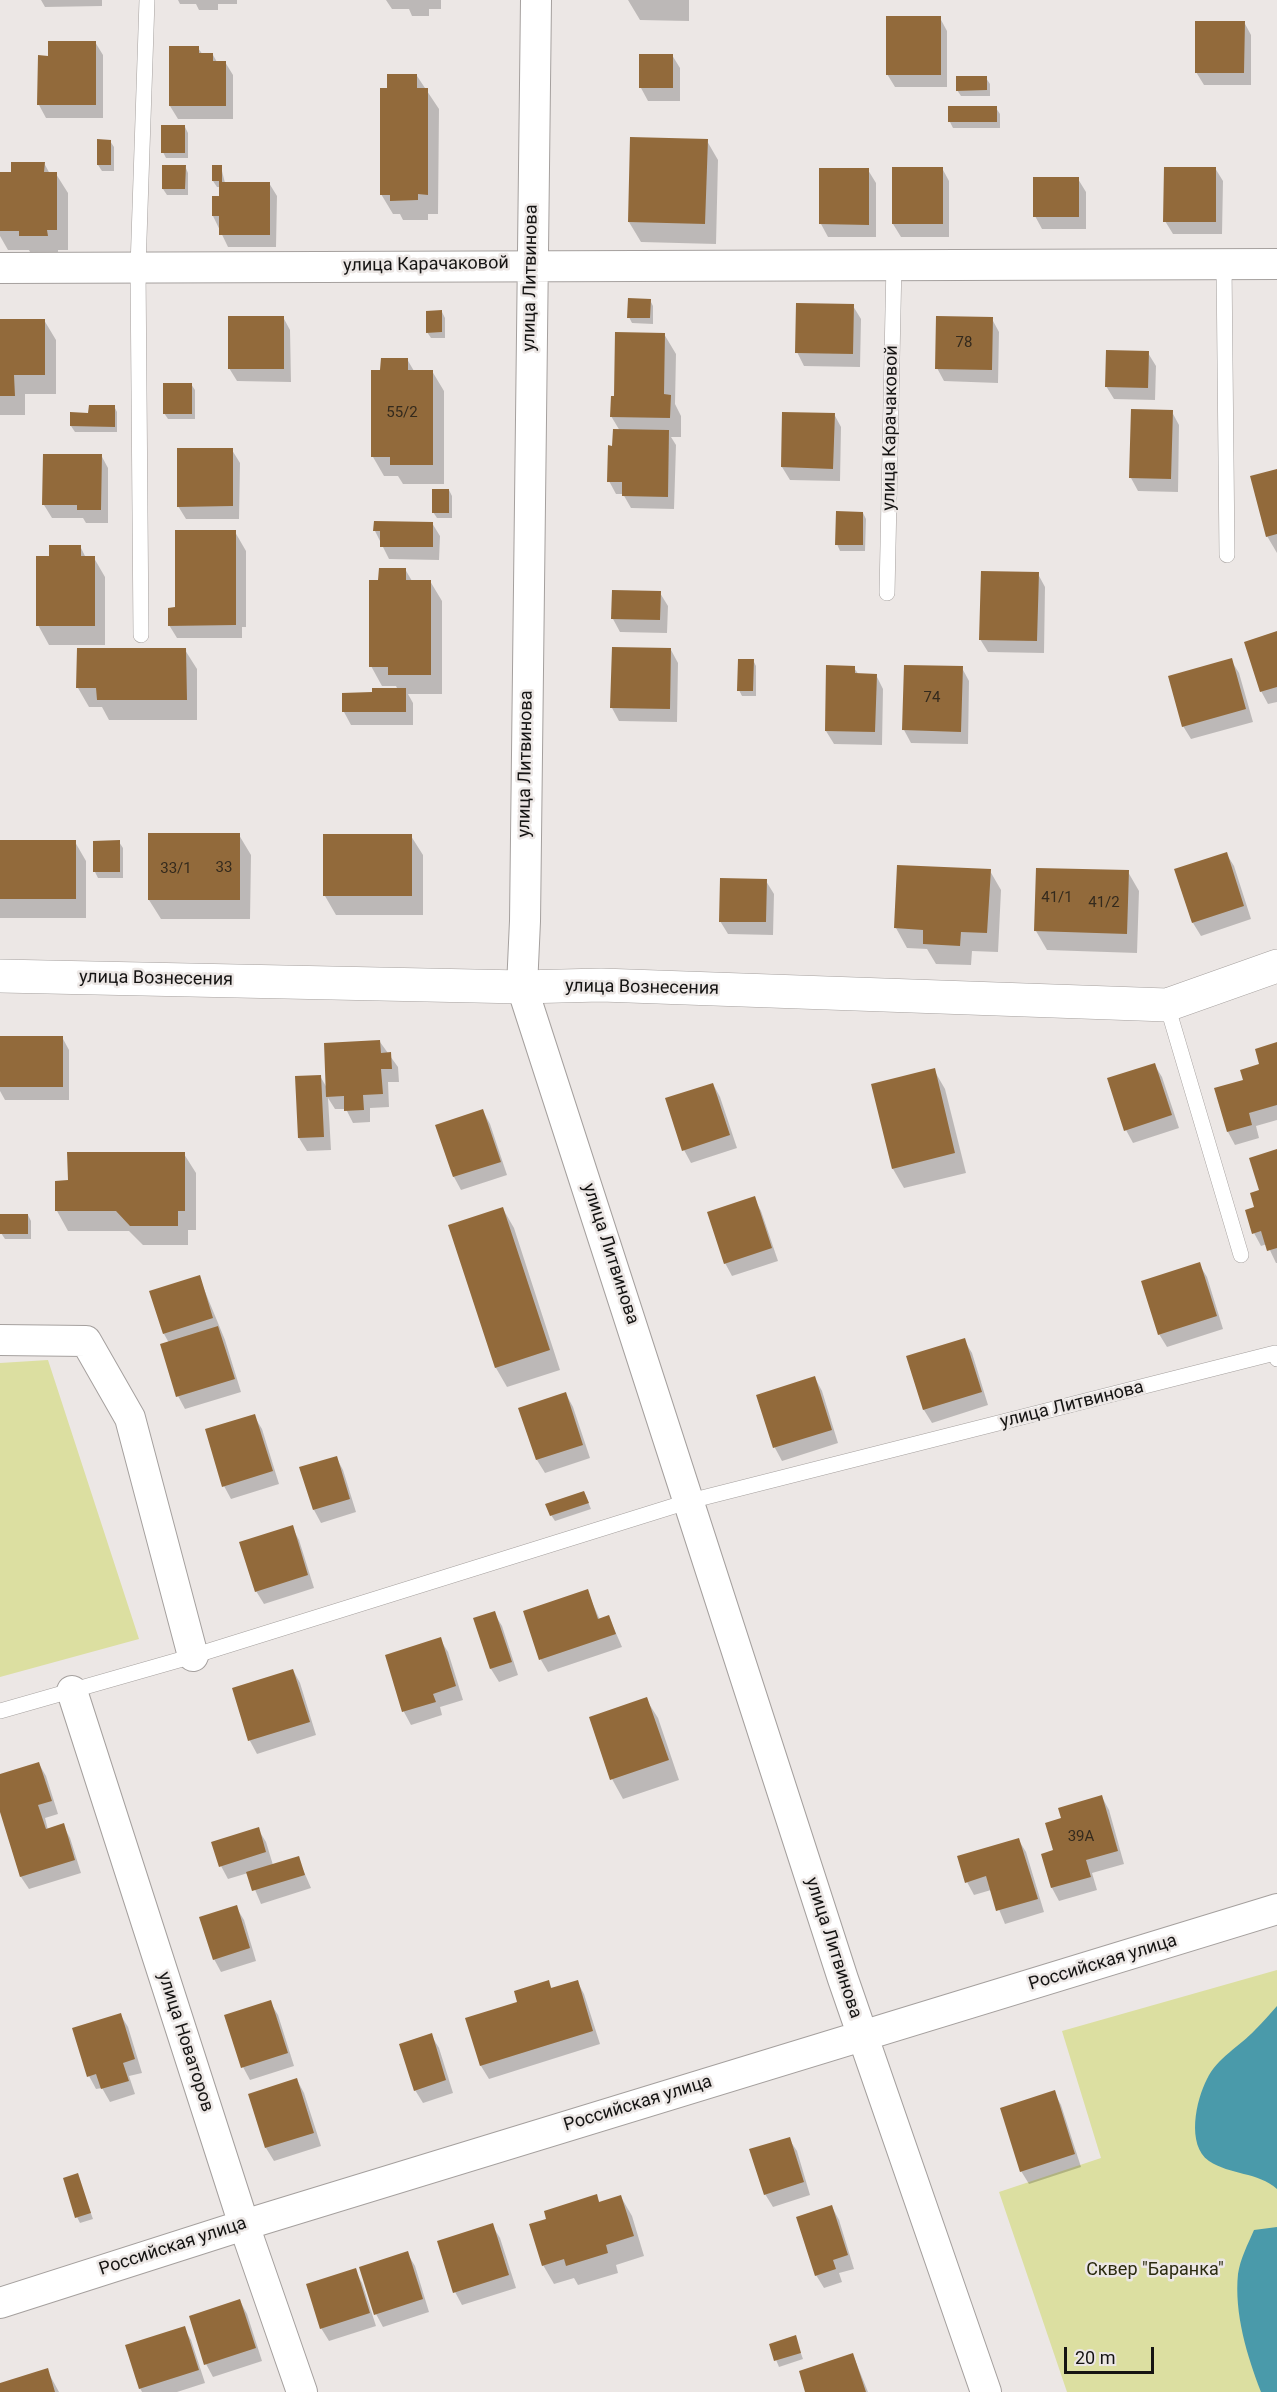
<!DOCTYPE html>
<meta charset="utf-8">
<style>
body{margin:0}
#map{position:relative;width:1277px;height:2392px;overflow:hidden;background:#ece7e5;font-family:Roboto,sans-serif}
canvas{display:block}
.scale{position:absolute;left:1064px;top:2347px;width:90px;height:27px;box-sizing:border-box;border:3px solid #151413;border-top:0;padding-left:8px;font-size:18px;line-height:21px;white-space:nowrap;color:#151413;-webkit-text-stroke:4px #ece7e5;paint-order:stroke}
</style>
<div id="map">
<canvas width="1277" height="2392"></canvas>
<div class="scale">20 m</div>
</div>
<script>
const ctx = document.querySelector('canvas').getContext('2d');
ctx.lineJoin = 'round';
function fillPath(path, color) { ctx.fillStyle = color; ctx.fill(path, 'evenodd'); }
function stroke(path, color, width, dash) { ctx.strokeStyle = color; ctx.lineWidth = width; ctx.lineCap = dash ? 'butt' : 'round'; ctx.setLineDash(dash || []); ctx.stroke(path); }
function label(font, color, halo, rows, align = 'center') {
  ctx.font = font + ' Roboto,sans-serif'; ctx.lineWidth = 5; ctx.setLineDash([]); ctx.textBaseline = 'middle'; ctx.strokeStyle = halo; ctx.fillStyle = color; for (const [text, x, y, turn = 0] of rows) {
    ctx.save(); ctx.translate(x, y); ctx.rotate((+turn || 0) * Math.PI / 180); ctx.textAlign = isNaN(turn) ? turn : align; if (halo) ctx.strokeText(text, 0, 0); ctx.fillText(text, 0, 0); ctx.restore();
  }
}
fillPath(new Path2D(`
 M48 1360 139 1639 0 1677V1363Z
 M1277 1970V2392H1067L999 2192 1101 2158 1062 2031Z`), '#dcdfa1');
fillPath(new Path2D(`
 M1277 2006V2189C1258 2172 1230 2175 1209 2161 1186 2145 1196 2100 1207 2079 1217 2058 1240 2046 1255 2030 1263 2022 1270 2014 1277 2006Z
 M1277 2227V2392H1261C1247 2356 1234 2313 1238 2274 1240 2259 1248 2244 1254 2230Z`), '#4a9aaa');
fillPath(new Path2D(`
 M41 0H102V6L45 7Z
 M178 0H237V4H218V10H199L196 4H180Z
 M386 0H441V9H429V16H412L409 9H392Z
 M628 0H689V21L640 20Z
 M940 18 947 31V87H895L887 74Z
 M1244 22 1251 35V85H1204L1196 72Z
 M95 42 103 55V118H46L39 105 49 57Z
 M198 48 203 55H213L217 62H225L233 75V119H178L170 106Z
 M672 55 680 68V101H648L641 88Z
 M417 76 439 109 438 214H428V220H403L400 214H393L381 194 389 89Z
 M986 78 990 84V96H961L957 90Z
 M996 108 1000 114V128H953L950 122Z
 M185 127 188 133V158H166L163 152Z
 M632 138 707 141 718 160 716 244 641 242 629 222Z
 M110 141 114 147V171H102L98 165Z
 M44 163 50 174H56L68 193V250H58V255L32 256 29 250H8L0 236V174H12Z
 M185 166 188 173V195H167L163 189Z
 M221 167 225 183H269L277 196 276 247H228L213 216 221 198V187H217L213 181Z
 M894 168H942L949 181V237H901L893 224Z
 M1215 168 1223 181 1222 234H1173L1165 221Z
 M821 170H868L876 183V237H828L821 224Z
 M1078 179 1086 192V229H1042L1035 216Z
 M650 300 653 306V324L632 323 629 317Z
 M853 306 861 319 860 367 804 366 797 352Z
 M442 312 445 318V338H431L427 332Z
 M283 317 290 330 291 382 237 381 229 368Z
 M992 319 999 332 998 383 944 381 937 368Z
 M0 320H44L56 340V394H25V415H0Z
 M664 334 676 354 675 404 681 416V437H671L676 445 674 509 631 508 623 494H616L609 481 614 447 620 431 611 416 615 398Z
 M1148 353 1156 366 1155 400 1114 399 1106 386Z
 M407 359 414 371H432L444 391V484H403L398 476H384L373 457 382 371Z
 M191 384 195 390V419H168L164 413Z
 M114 406 117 412V432H75L71 426V414H90Z
 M1172 412 1179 425 1178 492 1138 491 1131 478Z
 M784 413 834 414 841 427 840 481 790 480 782 467Z
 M232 450 240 463 239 519H186L178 506Z
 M101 455 108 468V523H86L83 518H52L44 505Z
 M1277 470V553L1267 536Z
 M449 490 452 496V518H437L433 512Z
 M863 513 866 519 865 551H840L837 544Z
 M432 523 440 536 439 560 389 559 375 531Z
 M235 532 246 551V627H242V638H177L169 625 178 609Z
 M80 546 86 558H94L105 577V645H49L38 625 50 558Z
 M405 569 412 581H430L442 601V694H408L413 703V725H351L344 712 373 694 398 690 396 686H382L371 666 380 581Z
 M1038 574 1045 587 1044 653 988 652 980 639Z
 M660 593 668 606 667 633 620 632 613 619Z
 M1277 633V702L1268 704 1261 691Z
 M185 650 197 669V720H109L102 707H89L78 688Z
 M671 650 678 663 677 722 619 721 612 708Z
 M753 660 756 666V696H742L739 690Z
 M1231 660 1239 673 1253 722 1191 739 1183 726Z
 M905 667 962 668 969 681 968 744 911 743 904 730Z
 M854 668 859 675H876L883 689 882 745 834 744 826 731Z
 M239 835 251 855 250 919H161L149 900Z
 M411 836 423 855V915H336L325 896Z
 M0 842H75L86 861V918H0Z
 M119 842 123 848V878H98L95 872Z
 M1226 853 1234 866 1251 919 1201 936 1193 923Z
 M990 871 1001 890 998 952 972 951 971 965 936 964 927 949 907 948 896 928Z
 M1128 872 1139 891 1137 953 1047 950 1036 931Z
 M766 881 774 894 773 935 728 934 720 921Z
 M0 1037H62L69 1050V1100H5L0 1091Z
 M380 1042 398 1067 399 1082H388L389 1107 370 1108V1122L353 1123 346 1109H335L328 1098 331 1150 307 1151 299 1138 320 1076 327 1088Z
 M1277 1044V1120L1256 1126 1259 1138 1235 1145 1228 1132 1244 1081Z
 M1154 1064 1162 1077 1179 1128 1133 1143 1126 1130Z
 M934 1070 945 1089 966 1173 904 1188 893 1169Z
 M713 1084 720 1097 737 1148 691 1163 684 1150Z
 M483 1111 490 1124 507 1175 461 1190 454 1177 437 1126Z
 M1277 1151V1263H1276L1267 1244 1261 1246 1254 1233 1256 1208Z
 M184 1154 196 1173V1230H188V1245H143L129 1231H68L57 1211 69 1182Z
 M754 1198 761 1211 778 1261 732 1276 725 1263Z
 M503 1209 514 1228 560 1370 507 1387 496 1368Z
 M28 1215 31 1221V1239H5L1 1233Z
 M1199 1264 1207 1277 1223 1329 1167 1347 1159 1334Z
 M199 1277 225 1340 241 1392 185 1409 178 1396 169 1343 164 1334Z
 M964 1340 972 1353 988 1405 932 1423 924 1410 908 1357Z
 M815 1378 822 1391 838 1443 782 1461 775 1448 758 1396Z
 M566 1394 573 1407 590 1458 545 1473 537 1460 520 1409Z
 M254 1416 262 1429 279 1484 231 1499 224 1486Z
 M336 1457 343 1470 356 1512 321 1523 314 1510Z
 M584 1492 591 1509 555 1521 551 1515Z
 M292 1527 299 1540 314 1588 264 1604 256 1591Z
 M587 1591 600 1620 609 1617 622 1647 548 1672 541 1660 524 1612Z
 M494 1613 502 1626 518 1675 499 1682 491 1669 475 1619Z
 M440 1639 448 1652 463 1700 440 1707 442 1715 411 1725 404 1712 387 1656Z
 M293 1670 300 1683 316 1735 257 1754 250 1741 234 1689Z
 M646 1699 658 1718 679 1780 623 1799 612 1779Z
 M39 1764 46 1776 58 1814 45 1818 48 1830 63 1825 70 1838 81 1873 29 1889 21 1877 0 1807V1776Z
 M1102 1797 1109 1810 1124 1864 1092 1873 1097 1890 1059 1901 1052 1888 1054 1851 1063 1819Z
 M258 1829 266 1842 273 1865 298 1858 311 1888 261 1904 248 1873 228 1879 221 1866Z
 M1018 1839 1026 1852 1044 1912 1005 1924 991 1890 974 1895 967 1882Z
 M236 1907 244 1920 256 1961 221 1972 214 1959Z
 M548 1981 552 1989 577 1981 584 1994 600 2044 489 2079 481 2066 467 2019 519 2003Z
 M270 2002 278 2015 294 2066 250 2080 243 2067Z
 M120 2014 128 2027 142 2073 129 2076 135 2094 110 2102 102 2088 96 2089 89 2076Z
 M431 2035 439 2048 453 2093 423 2103 415 2090Z
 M297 2080 304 2093 321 2146 274 2161 266 2148Z
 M1054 2092 1061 2105 1081 2167 1029 2184 1021 2171Z
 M789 2139 797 2151 810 2195 773 2207 765 2194Z
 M77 2175 93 2219 80 2223 77 2217Z
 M596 2196 600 2203 621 2197 632 2216 644 2256 616 2265 618 2273 578 2285 574 2278 554 2284 543 2265 548 2220Z
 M832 2207 839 2220 854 2269 839 2273 842 2282 824 2288 816 2275Z
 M492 2225 500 2238 516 2288 462 2305 455 2292Z
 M407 2253 415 2266 429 2312 383 2327 376 2314Z
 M355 2270 362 2283 376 2326 329 2341 321 2328Z
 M240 2301 247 2314 262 2361 213 2377 206 2364Z
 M184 2328 191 2340 205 2383 177 2392H142L140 2388Z
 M795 2337 803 2359 779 2367 770 2345Z
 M853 2355 868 2392H807Z
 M47 2370 59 2392H0V2385Z`), '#0003');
fillPath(new Path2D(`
 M886 16H941V75H886Z
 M1195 21H1245L1244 73H1195Z
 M48 41H96V105H37L38 55 48 56Z
 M169 46H199V53H213V61H226V106H169Z
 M639 54H673V88H639Z
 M387 74H417V88H428V195L418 194V200L390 201V195H380V88H387Z
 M956 76H987V90L956 91Z
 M948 106H997V122H948Z
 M161 125H185V153H161Z
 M630 137 708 139 705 224 628 222Z
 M97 139 111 140V165H97Z
 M11 162H45L44 172H57V230H47L48 236H19V231H0V172H11Z
 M162 165H186L185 189H162Z
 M212 165H222V182H270V235H219V216H212V196H219V181H212Z
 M892 167H943V224H892Z
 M1164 167H1216V222H1163Z
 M819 168H869V225L819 224Z
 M1033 177H1079V217H1033Z
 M628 298 651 299 650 318H627Z
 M796 303 854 304 853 354 795 353Z
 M442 310V332L426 333V311Z
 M228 316H284V369H228Z
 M936 316 993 317 992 370 935 369Z
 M0 319H45V375H14L15 396H0Z
 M615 332 665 333 664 394 671 395 670 418 610 417 611 396H614Z
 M1106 350 1149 351 1148 388 1105 387Z
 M381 358H408V370H433V465H390V457H371V370H380Z
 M163 383H192V414H163Z
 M89 405H115V427L70 426V412L88 413Z
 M1131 409 1173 410 1171 479 1129 478Z
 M782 412 835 413 833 469 781 467Z
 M613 429 669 430 668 497 622 496V482H607L608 445 612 446Z
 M177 448H233V506L177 507Z
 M43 454H102L101 510H77V505H42Z
 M1277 469V534L1266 537 1250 476Z
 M432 489H449V513H432Z
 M836 511 863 512V545H835Z
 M374 521 433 522V547H380V531H373Z
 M175 530H236V625L168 626V608L175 607Z
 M49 545H81V556H95V626H36V556H49Z
 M379 568H406V580H431V675H388V667H369V580H378Z
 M981 571 1039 572 1037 641 979 640Z
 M612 590 661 591 660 620 611 619Z
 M1277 631V687L1260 692 1244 642Z
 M612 647 671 648 670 709 610 708Z
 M77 648H186L187 700H97L96 688H76Z
 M1232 658 1246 709 1182 727 1168 676Z
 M738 659H754L753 691H737Z
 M826 665 855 666V673L877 674 875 732 825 731Z
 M904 665 963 666 961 732 902 730Z
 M372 688H406V712H342V693L372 692Z
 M148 833H240V900H148Z
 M323 834H412V896H323Z
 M0 840H76V899H0Z
 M120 840V872H93V841Z
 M1227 852 1244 906 1192 923 1174 869Z
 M897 865 991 869 987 933 961 932 960 946 923 944V930L894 928Z
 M1036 868 1129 870 1127 934 1034 931Z
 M720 878 767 879 766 922H719Z
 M0 1036H63V1087H0Z
 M380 1040 381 1053 391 1052 392 1069H381L383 1094 363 1095 364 1110 344 1111V1096L326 1097 324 1043Z
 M1277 1042V1105L1249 1113 1252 1125 1227 1132 1214 1088 1243 1080 1240 1070 1259 1064 1255 1049Z
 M1155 1063 1172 1115 1124 1131 1107 1078Z
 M935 1068 955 1153 892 1169 871 1084Z
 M321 1075 324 1137 298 1138 295 1076Z
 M713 1083 730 1135 682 1151 665 1098Z
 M483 1109 501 1162 453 1177 435 1125Z
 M1277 1149V1248L1267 1251 1261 1231 1252 1234 1245 1210 1254 1207 1250 1193 1259 1190 1249 1158Z
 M67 1152H185V1211H178V1226H130L116 1211H55V1181L68 1180Z
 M755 1196 772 1248 724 1264 707 1212Z
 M503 1207 550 1350 495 1368 448 1225Z
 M0 1214H28V1234H0Z
 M1200 1262 1217 1316 1158 1335 1141 1281Z
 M200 1275 213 1318 163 1334 149 1291Z
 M218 1326 235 1379 176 1397 160 1344Z
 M965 1338 982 1392 923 1410 906 1356Z
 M815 1376 832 1430 773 1448 756 1395Z
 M566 1392 583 1445 536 1460 518 1408Z
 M255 1414 273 1471 222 1487 205 1429Z
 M337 1456 350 1499 313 1510 299 1467Z
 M584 1491 589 1503 550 1516 545 1504Z
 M293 1525 308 1575 255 1592 239 1542Z
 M588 1589 598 1619 609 1615 616 1634 539 1660 523 1611Z
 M495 1611 512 1662 490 1669 473 1618Z
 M441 1637 456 1686 433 1694 436 1702 402 1712 385 1655Z
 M293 1669 310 1722 248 1741 232 1688Z
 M647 1697 669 1760 610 1780 589 1717Z
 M39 1762 52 1801 38 1805 46 1829 64 1823 75 1860 20 1877 0 1812V1774Z
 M1102 1795 1118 1851 1086 1860 1091 1877 1051 1888 1041 1854 1053 1850 1045 1823 1061 1818 1058 1808Z
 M259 1827 266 1852 219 1867 211 1842Z
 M1019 1838 1038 1899 996 1911 986 1876 965 1883 957 1856Z
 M299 1856 305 1875 252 1891 246 1872Z
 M237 1905 250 1948 213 1960 199 1917Z
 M549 1980 551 1988 578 1980 593 2031 480 2066 465 2018 517 2002 514 1991Z
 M271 2000 288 2053 241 2068 224 2015Z
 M121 2013 135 2059 123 2063 129 2081 101 2089 96 2074 87 2077 72 2028Z
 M432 2033 446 2080 414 2091 399 2044Z
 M297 2078 314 2133 265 2148 248 2094Z
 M1055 2090 1075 2154 1020 2172 1000 2108Z
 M790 2137 804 2182 764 2195 749 2149Z
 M78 2173 91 2213 75 2218 63 2178Z
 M597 2194 599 2202 621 2195 634 2236 606 2245 608 2253 566 2266 564 2259 542 2266 529 2224 546 2219 544 2211Z
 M832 2205 848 2255 833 2260 836 2269 815 2276 796 2217Z
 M493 2223 509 2275 453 2293 437 2241Z
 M408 2251 423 2299 374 2315 359 2267Z
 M356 2268 370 2313 320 2329 306 2284Z
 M240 2299 256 2348 204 2365 189 2316Z
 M185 2326 199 2370 139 2389 125 2345Z
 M796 2335 801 2353 774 2361 769 2344Z
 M853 2353 866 2392H805L799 2371Z
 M48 2368 55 2392H0V2383Z`), '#926a3b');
const service = new Path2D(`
 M1224 264 1227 555
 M887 593 894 263
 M141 635 138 268 147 0
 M1167 1005 1241 1255
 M0 1711 193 1656 690 1501 1275 1353 1277 1359`);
const minor = new Path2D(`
 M536 0 525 921 522 987 843 1979 986 2392
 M0 268 1277 264
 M0 1340 86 1341 130 1418 193 1656
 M72 1691 244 2225 302 2392
 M0 2303 244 2225 1277 1909`);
const tertiary = new Path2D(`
 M0 976 522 987 601 985 1167 1005 1277 966`);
stroke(service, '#a5a09e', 16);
stroke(minor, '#a5a09e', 32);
stroke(tertiary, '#a5a09e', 34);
stroke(service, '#fff', 15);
stroke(minor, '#fff', 30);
stroke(tertiary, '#fff', 33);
label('15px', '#342a1d', null, [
 ["78",964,343],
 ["55/2",402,413],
 ["74",932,698],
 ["33",224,868],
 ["33/1",176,869],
 ["41/1",1057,898],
 ["41/2",1104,903],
 ["39А",1081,1837]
]);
label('18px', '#151413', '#ece7e5', [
 ["улица Карачаковой",426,265,-1],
 ["улица Литвинова",531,278,-89],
 ["улица Карачаковой",891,428,-89],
 ["улица Литвинова",526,764,-89],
 ["улица Вознесения",156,979,1],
 ["улица Вознесения",642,988,1],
 ["улица Литвинова",610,1254,72],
 ["улица Литвинова",1072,1405,-14],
 ["улица Литвинова",833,1948,72],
 ["Российская улица",1103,1963,-17],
 ["улица Новаторов",185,2042,72],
 ["Российская улица",638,2104,-17],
 ["Российская улица",173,2247,-18]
]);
label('18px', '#2b2b0f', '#ece7e5', [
 ["Сквер \"Баранка\"",1155,2270]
]);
</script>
